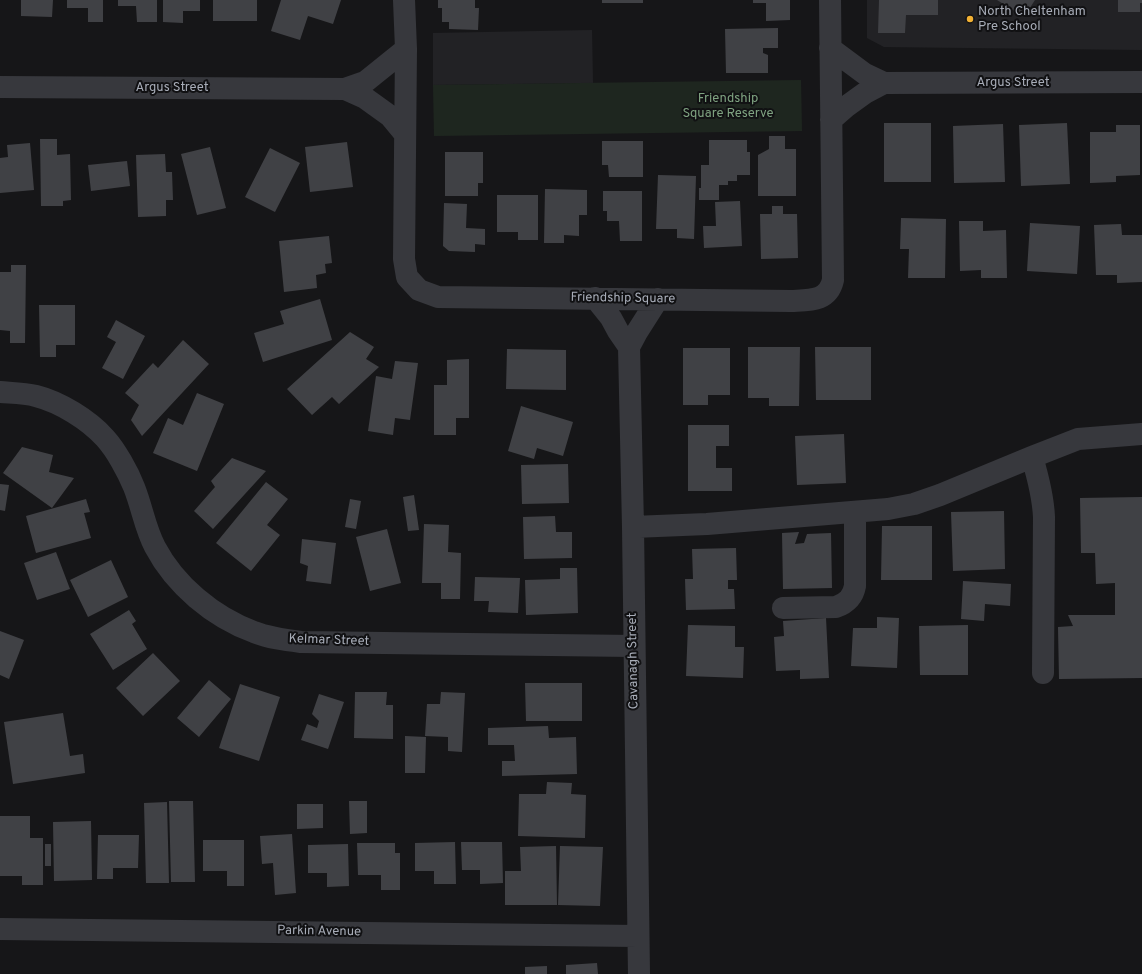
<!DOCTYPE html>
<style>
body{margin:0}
canvas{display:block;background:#161618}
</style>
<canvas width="1142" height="974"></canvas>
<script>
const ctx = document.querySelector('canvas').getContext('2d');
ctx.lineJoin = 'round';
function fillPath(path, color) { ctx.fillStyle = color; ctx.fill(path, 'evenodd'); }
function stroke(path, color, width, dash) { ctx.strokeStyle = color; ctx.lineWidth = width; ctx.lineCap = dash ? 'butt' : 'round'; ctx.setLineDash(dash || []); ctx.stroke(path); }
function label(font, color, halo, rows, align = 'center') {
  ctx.font = font + ' Overpass,sans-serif'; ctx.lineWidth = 4; ctx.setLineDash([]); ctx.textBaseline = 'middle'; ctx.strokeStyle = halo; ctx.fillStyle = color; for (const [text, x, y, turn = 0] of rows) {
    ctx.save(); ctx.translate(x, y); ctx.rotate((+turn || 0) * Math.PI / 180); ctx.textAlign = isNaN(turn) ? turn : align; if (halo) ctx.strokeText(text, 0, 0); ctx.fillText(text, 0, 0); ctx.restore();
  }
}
fillPath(new Path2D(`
 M867 0H1142V50L884 47 867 38Z
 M592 30 593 83 433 85V33Z`), '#222225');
fillPath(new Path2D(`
 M801 80 802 131 434 136 433 85Z`), '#1e261f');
fillPath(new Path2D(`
 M21 0H53L52 17 21 16Z
 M67 0H103V22H88V8H67Z
 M118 0H157V22H137L136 6H118Z
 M163 0H200V11H183V23L163 22Z
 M213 0H257V21H213Z
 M281 0H341L333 24 308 16 300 40 271 31Z
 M438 0H475V8H479L478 30 449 29V22H442V8H438Z
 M602 0H643V3H602Z
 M753 0H790V20L766 21V3H753Z
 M879 0H938V15H906L905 33H878Z
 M997 0H1035L1024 17Z
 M1118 0H1142V3H1140V12H1118Z
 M778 28V48H763V53L768 55V73H726L725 29Z
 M884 123H931V182H884Z
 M1067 123 1070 184 1021 186 1019 125Z
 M1003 124 1005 182 954 183 953 126Z
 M1116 125H1140V175L1116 176V182L1090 183V132H1116Z
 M769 136H785V149H796V196H758V155L769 149Z
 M40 139H57V155L70 154 71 200 63 201V206H41Z
 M709 140H747V152H750V175H737V181H728V185H719V200H699V188H701V165H709Z
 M602 141H643V177H609L608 165H602Z
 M347 142 353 187 310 192 305 147Z
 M30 143 34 190 0 193V158L8 157 7 145Z
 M210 147 226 208 197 215 181 154Z
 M270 148 300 163 275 212 245 197Z
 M445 152H483V183H478V196H445Z
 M165 154 166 172H172L173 200H166V216L138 217 136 155Z
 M127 161 130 186 91 191 88 165Z
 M658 175 696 176 694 239 677 238V229H656Z
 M545 189 587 190V215H579V236L564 235V243H544Z
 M603 191H642V241H620L619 221H607V211H603Z
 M497 195H538V240H518V232H497Z
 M740 201 742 246 704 248 703 226H716L715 202Z
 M444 203 467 204 466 228 485 229V245L475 244V252L449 251 443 246Z
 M772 206H783V214H797L798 258 761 259 760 214H772Z
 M901 218 946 219 945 278H908L909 249H900Z
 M959 221H983V231L1006 230 1007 278H981V270L960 271Z
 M1030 223 1080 226 1077 274 1027 271Z
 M1121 224 1122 235H1142V282L1117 283V275H1096L1094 225Z
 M329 236 332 263 325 264 326 273 316 275 317 288 284 292 279 241Z
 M11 265H26L25 343H10V331L0 330V272H11Z
 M320 299 332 340 263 362 254 333 284 324 280 311Z
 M39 305H75V345H56V357H40Z
 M116 320 145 336 123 379 102 368 116 342 107 337Z
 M350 332 374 347 366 359 379 367 339 404 332 397 312 415 287 389Z
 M183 340 209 364 142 436 131 420 139 405 125 393 153 363 158 368Z
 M748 347H800L799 406H769V398H748Z
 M815 347H871V400H816Z
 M683 348H730V395H708V405H683Z
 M507 349 566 350V390L506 389Z
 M469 359V418H456V435H434V385H447V360Z
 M395 361 418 363 410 420 395 418 393 435 368 431 376 376 392 379Z
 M197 393 224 404 197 471 153 453 168 418 183 425Z
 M521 406 573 422 563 456 537 448 534 459 508 451Z
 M688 425H729V446H716V468H732V491H688Z
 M844 434 846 483 797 485 795 436Z
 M22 447 53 455 49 472 74 478 52 508 3 473Z
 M232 458 266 471 213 529 194 511 215 487 211 481Z
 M568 464 569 503 522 504 521 465Z
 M266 482 288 499 267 525 280 535 251 571 216 543Z
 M0 484 9 485 5 511 0 510Z
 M414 495 419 530 408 531 403 497Z
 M1142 497V678L1059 679 1058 627 1073 626 1068 615H1115V583L1096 584 1095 553H1081L1080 498Z
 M86 499 90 512 84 513 91 538 36 553 26 516Z
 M350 499 361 501 356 529 345 527Z
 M1004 511 1005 569 953 571 951 512Z
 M555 516 556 532H572V558L524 559 523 517Z
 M424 524 449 525 448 552 461 553 460 599H441V583H422Z
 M882 526H932V580H881Z
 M387 529 401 583 370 591 356 537Z
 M799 532 795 544 804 543 807 534 831 533 832 588 783 589 782 533Z
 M302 539 336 543 331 584 306 581 308 566 300 563Z
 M736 548 737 580H728V589H734L735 609 686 610 685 579H693L692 549Z
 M56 552 70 589 37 600 24 563Z
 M111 560 128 597 88 617 70 580Z
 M560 568H577L578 613 526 615 525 580 560 579Z
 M475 577 520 578 518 613 488 612 489 601H474Z
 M963 581 1011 584 1010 606 985 604 984 621 961 619Z
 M129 610 136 621 132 624 147 649 113 670 90 634Z
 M877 617 899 618 897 668 851 666 853 628H877Z
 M826 618 829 678 800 679V670L776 671 774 637 784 636 783 621Z
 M688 625 735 626V647H744L743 678 686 676Z
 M968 625V675H920L919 626Z
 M0 631 24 640 9 679 0 675Z
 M153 653 180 681 143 716 116 688Z
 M209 680 231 699 199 737 177 718Z
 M525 683H582V721H526Z
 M240 684 280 697 259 761 219 748Z
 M355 692H387L386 705H393V739L354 738Z
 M441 692 465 693 462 752 448 751V737L425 736 427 704H440Z
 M319 694 344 702 328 749 301 740 307 724 317 728 319 721 312 714Z
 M63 713 70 756 83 754 85 773 13 784 4 722Z
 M548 726 549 738 576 737 577 774 502 776V761H515L514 745H488V728Z
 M405 736 426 737 425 773H405Z
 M547 782 572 783 571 794 586 795 585 838 518 836 519 794H546Z
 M169 801H193L195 882H171Z
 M349 801H367V833L350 834Z
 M167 802 169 883H146L144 803Z
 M297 804H323V828L297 829Z
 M0 816H30V838H43V885H22V876H0Z
 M91 821 92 880 54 881 53 822Z
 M292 834 296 893 275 895 273 863 262 864 260 836Z
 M98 835H139L138 868H113V879H97Z
 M203 840H244V886H227V871H203Z
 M455 842 456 884H434V871H415V843Z
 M461 842H502L503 883 480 884V870H462Z
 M357 843H395V853H400V890H381V875H358Z
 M45 844H51V866H45Z
 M348 844 349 886 327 887V873H308V845Z
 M556 846 557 905H505V871H521L520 847Z
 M560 846 603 847 600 906 558 905Z
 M597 963 598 974H566V965Z
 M547 966V974H525V967Z`), '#404145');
stroke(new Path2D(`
 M404 0 406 49 404 259 407 277 419 290 438 297 791 301C809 300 828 302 833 280L830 0
 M830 48 865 74 884 83 1142 82
 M0 87 345 89 365 82 406 49
 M345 89 365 98 390 116 404 133
 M831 120 847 106 865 93 884 83
 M595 298 611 318 618 331 629 347
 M0 392C12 393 24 393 36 396 60 402 89 420 105 438 116 450 128 472 134 487 142 507 145 528 155 547 175 585 213 617 254 632 269 638 285 640 301 642L634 646
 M1032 457C1038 477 1043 496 1044 517L1043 673
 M633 527 707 524 888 509 914 504 940 495 1032 457 1078 439 1142 434
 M783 608 836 607C847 603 853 597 855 586V512
 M0 929 638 936
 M639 974 633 527 629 347 637 332 658 299`), '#37383d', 22);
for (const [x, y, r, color] of [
 [970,19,4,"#f2b134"]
]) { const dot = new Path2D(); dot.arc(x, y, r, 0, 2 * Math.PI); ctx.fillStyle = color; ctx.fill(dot); stroke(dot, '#111113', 1.5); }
label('13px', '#a8adb8', '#111113', [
 ["North Cheltenham",978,12],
 ["Pre School",978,27]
], 'left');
label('13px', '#a8adb8', '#111113', [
 ["Argus Street",1013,83],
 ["Argus Street",172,88],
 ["Friendship Square",623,299,1],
 ["Kelmar Street",329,641,2],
 ["Cavanagh Street",634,661,-91],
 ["Parkin Avenue",319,932,1]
]);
label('13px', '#7fa381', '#111113', [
 ["Friendship",728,99],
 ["Square Reserve",728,114]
]);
</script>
